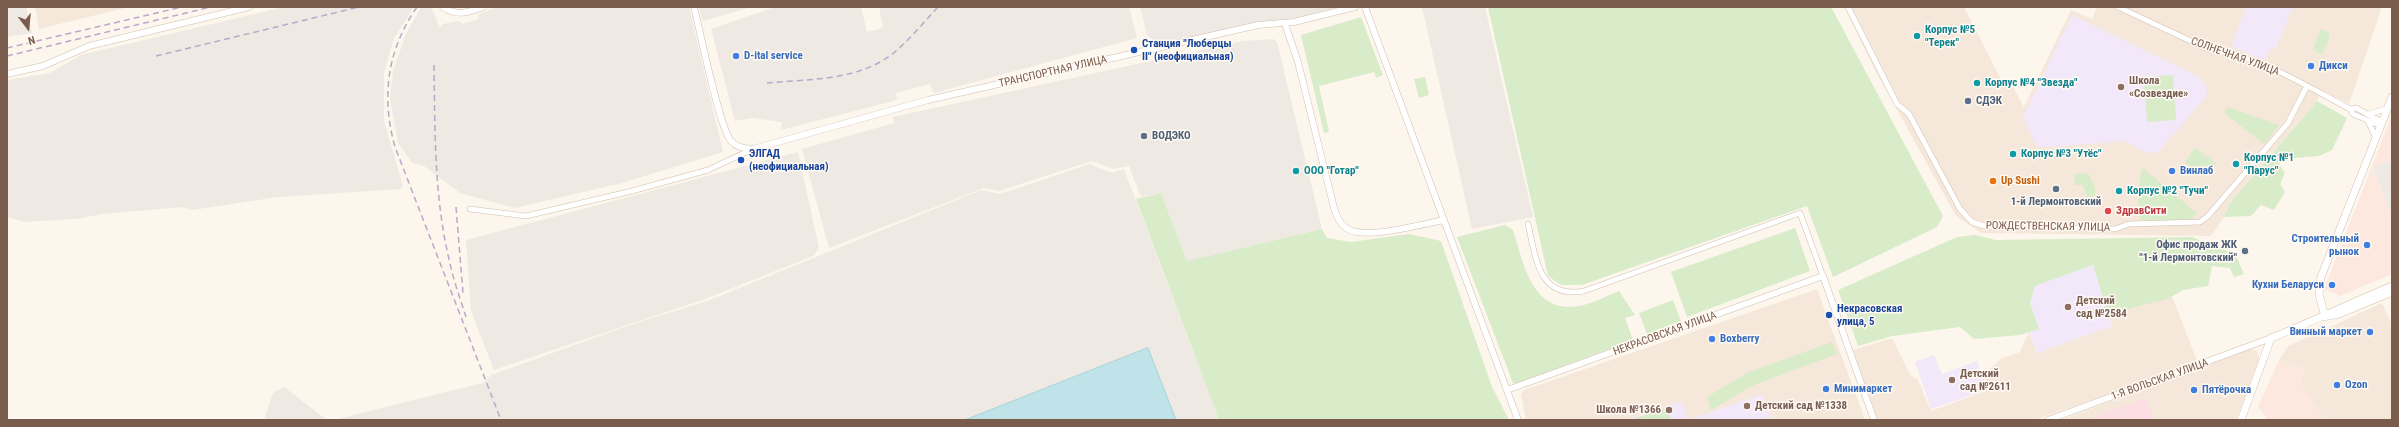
<!DOCTYPE html>
<meta charset="utf-8">
<style>
body{margin:0}
#map{position:relative;width:2399px;height:427px;overflow:hidden;background:#fdf6ec;font-family:"Roboto Condensed",sans-serif}
canvas{display:block}
.frame{position:absolute;inset:0;border:8px solid #7a5c4d;pointer-events:none}
.north{position:absolute;left:8px;top:8px;width:40px;height:40px;-webkit-text-stroke:3px #fffaf3;paint-order:stroke;rotate:164deg;font-size:11px;font-weight:700;line-height:16px;text-align:center;color:#7a5c4d}
.north::after{content:'';display:block;margin:auto;width:14px;height:18px;background:#7a5c4d;clip-path:polygon(50% 0,100% 100%,50% 72%,0 100%)}
</style>
<div id="map">
<canvas width="2399" height="427"></canvas>
<div class="frame"></div>
<div class="north">N</div>
</div>
<script>
const ctx = document.querySelector('canvas').getContext('2d');
ctx.lineJoin = 'round';
function fillPath(path, color) { ctx.fillStyle = color; ctx.fill(path, 'evenodd'); }
function stroke(path, color, width, dash) { ctx.strokeStyle = color; ctx.lineWidth = width; ctx.lineCap = dash ? 'butt' : 'round'; ctx.setLineDash(dash || []); ctx.stroke(path); }
function label(font, color, halo, rows, align = 'center') {
  ctx.font = font + ' "Roboto Condensed",sans-serif'; ctx.lineWidth = 3; ctx.setLineDash([]); ctx.textBaseline = 'middle'; ctx.strokeStyle = halo; ctx.fillStyle = color; for (const [text, x, y, turn = 0] of rows) {
    ctx.save(); ctx.translate(x, y); ctx.rotate((+turn || 0) * Math.PI / 180); ctx.textAlign = isNaN(turn) ? turn : align; if (halo) ctx.strokeText(text, 0, 0); ctx.fillText(text, 0, 0); ctx.restore();
  }
}
fillPath(new Path2D(`
 M35 7H129L39 29Z
 M1844 7H1964L2004 85H2012L2024 107 2071 10 2092 19 2097 7H2141L2145 9 2146 7H2382L2349 104 2322 91 2317 101 2230 203 2224 217 2211 236 1981 233 1956 216 1875 70Z
 M1817 289 1865 420H1526L1521 395 1524 390Z
 M2170 291 2198 363 2034 420H1878L1853 350 1892 338 1910 375 1918 380 1931 411 1988 390 1984 374 2002 358 2020 352 2029 332 2037 353 2112 326 2107 310Z
 M2382 303 2392 325V420H2325L2301 385 2305 369 2279 360 2288 346Z
 M2250 349 2257 351 2259 359 2236 420H2061Z`), '#f5e8da');
fillPath(new Path2D(`
 M2392 115V160L2373 167 2392 217V274L2340 296 2324 289Z
 M2279 360 2305 369 2301 385 2326 420H2268L2258 407Z`), '#fde8e0');
fillPath(new Path2D(`
 M7 7H26L32 33 7 37Z
 M284 7H414L394 38 384 73V121L403 186 401 189 278 197 206 208 192 210 183 207 103 214 75 219 24 222 7 217V80L50 73 81 55Z
 M421 7H431L440 28 443 24 459 21 462 24 478 19 479 14 498 7H689L723 152 622 183 515 208 460 193 424 166 412 163 398 143 390 98 393 71 406 34Z
 M699 7H752L703 21Z
 M775 7H861L867 32 883 28 879 7H1129L1137 38 934 93 930 84 896 93 897 100 781 130 782 122 752 118 735 121 711 29Z
 M1140 7H1340L1288 20 1262 22 1159 44 1147 35Z
 M1422 7H1485L1533 217 1472 229Z
 M1273 39 1277 42 1322 229 1187 261 1161 193 1141 197 1129 166 1113 169 1092 161 999 191 984 188 829 248 802 149 894 123 893 117 1243 41Z
 M798 152 819 248 813 256 705 299 494 370 471 311 466 240Z
 M2392 160V217L2373 167Z
 M1090 164 1112 173 1124 169 1219 420H333L483 383 491 375 636 323 710 300 981 190 1000 194Z
 M284 387 327 420H264L273 393Z`), '#efe9e4');
fillPath(new Path2D(`
 M2246 7H2293L2276 49 2271 47 2265 60 2231 47Z
 M2072 15 2197 76 2204 82 2207 91 2206 97 2158 152 2146 153 2126 141 2051 147H2039L2035 144 2023 117Z
 M2093 265 2112 326 2037 353 2029 332 2038 328 2030 303 2035 286Z
 M1934 355 1942 374 1977 361 1986 385 1983 391 1931 409 1915 362Z
 M1762 394 1771 420H1695L1694 418Z
 M1681 401 1688 420H1628Z`), '#f3e8fa');
fillPath(new Path2D(`
 M2146 398 2153 418 2150 420H2085Z`), '#fbdfe3');
fillPath(new Path2D(`
 M1488 7H1831L1943 216 1937 227 1833 277 1807 206 1582 285H1561L1548 276Z
 M1361 17 1383 75 1376 78 1374 72 1319 86 1329 132 1324 133 1301 35Z
 M2321 29 2328 32 2330 37 2322 55 2313 49Z
 M2173 75 2176 120 2147 122 2144 77Z
 M1425 77 1429 95 1419 98 1414 79Z
 M2317 101 2347 118 2332 150 2319 156 2283 159 2279 164 2285 173 2280 184 2285 192 2274 210 2261 205 2251 216 2224 217 2230 203Z
 M2228 107 2279 125 2264 144 2224 113Z
 M2195 147 2205 156 2213 158 2211 160 2216 163 2212 168 2206 165 2203 168 2193 169 2185 162Z
 M2141 169H2144L2197 213 2191 220H2140L2138 198Z
 M2088 173 2095 188V196L2087 197 2083 185H2075L2074 174Z
 M1161 193 1187 261 1322 229 1327 238 1351 242 1409 234 1441 241 1492 387 1509 420H1219L1136 199Z
 M1505 225 1513 230C1524 263 1531 314 1579 306 1592 304 1606 296 1619 291L1635 315 1625 318 1633 340 1519 383H1513L1457 237Z
 M1795 228 1810 271 1687 317 1671 272Z
 M1975 235 1996 240 2192 237 2221 249 2235 253 2244 274 2234 277 2230 268 2212 266 2208 286 2183 290 2167 299 2108 314 2093 265 2035 286 2030 303 2039 329 2020 335 1974 339 1960 327 1892 336 1858 346 1838 290 1957 237Z
 M1673 300 1681 321 1647 334 1639 313Z
 M1832 342 1837 354 1754 385 1711 410 1707 397 1749 372Z
 M1667 407 1671 420H1631Z`), '#d8ecc9');
const water = new Path2D(`
 M1148 348 1176 420H965Z`);
fillPath(water, '#bfe3e8');
stroke(water, '#a5d3da', 1);
const minor = new Path2D(`
 M1848 7 1897 104 1909 114 1960 209 1972 222 1988 227 2115 229 2129 224 2200 222 2208 216 2288 123 2307 86
 M2118 7 2210 50C2260 56 2306 86 2350 109L2353 114 2381 126
 M2350 109 2356 108 2382 122
 M2369 114 2388 108
 M2368 121 2376 138
 M470 209 526 216 632 191 708 170 753 149
 M1528 224C1536 258 1538 299 1584 291L1800 213 1823 276`);
const tertiary = new Path2D(`
 M443 7C457 17 469 12 483 7
 M694 7C700 30 719 127 731 141 737 148 745 148 753 149L928 100 1258 25 1294 22 1355 7
 M1365 7 1518 420
 M1285 24 1298 62 1333 204C1335 213 1338 222 1346 228 1364 241 1422 224 1444 220
 M7 74 43 66 89 46 249 7
 M1507 390 1823 276 1874 420
 M2048 420 2271 338`);
const secondary = new Path2D(`
 M2329 316 2339 314 2392 292
 M2325 317 2319 294 2321 277 2392 97
 M2241 420 2271 338C2312 322 2351 303 2392 286`);
stroke(minor, '#d1beb0', 6);
stroke(tertiary, '#d1beb0', 7);
stroke(secondary, '#d6c0b0', 8);
stroke(minor, '#fff', 5);
stroke(tertiary, '#fff', 6);
stroke(secondary, '#fff', 7);
stroke(new Path2D(`
 M417 7C387 50 381 97 395 147L501 420
 M7 48 182 7
 M7 56 211 7
 M156 56 359 7
 M434 65C435 130 434 196 449 259 453 279 460 298 466 317
 M767 83C810 79 861 81 896 51 911 38 924 22 938 7
 M456 207 463 293`), '#b9a8c9', 1.5, [6, 4]);
for (const [x, y, r, color] of [
 [1917,36,4,"#0f9aa8"],
 [1134,50,4,"#1a4fb4"],
 [736,56,4,"#3f7fe0"],
 [2311,66,4,"#3f7fe0"],
 [1977,83,4,"#0f9aa8"],
 [2121,87,4,"#8d6e63"],
 [1968,101,4,"#5c6f8a"],
 [1144,136,4,"#5c6f8a"],
 [2013,154,4,"#0f9aa8"],
 [741,160,4,"#1a4fb4"],
 [2236,164,4,"#0f9aa8"],
 [1296,171,4,"#0f9aa8"],
 [2172,171,4,"#3f7fe0"],
 [1993,181,4,"#e8710a"],
 [2056,189,4,"#5c6f8a"],
 [2119,191,4,"#0f9aa8"],
 [2108,211,4,"#e0444e"],
 [2367,245,4,"#3f7fe0"],
 [2245,251,4,"#5c6f8a"],
 [2332,285,4,"#3f7fe0"],
 [2068,307,4,"#8d6e63"],
 [1829,315,4,"#1a4fb4"],
 [2370,332,4,"#3f7fe0"],
 [1712,339,4,"#3f7fe0"],
 [1952,380,4,"#8d6e63"],
 [2337,385,4,"#3f7fe0"],
 [1826,389,4,"#3f7fe0"],
 [2194,390,4,"#3f7fe0"],
 [1747,406,4,"#8d6e63"],
 [1669,410,4,"#8d6e63"]
]) { const dot = new Path2D(); dot.arc(x, y, r, 0, 2 * Math.PI); ctx.fillStyle = color; ctx.fill(dot); stroke(dot, '#fffaf3', 1.5); }
label('bold 11px', '#0d838f', '#fffaf3', [
 ["Корпус №5",1925,30],
 ["\"Терек\"",1925,43],
 ["Корпус №4 \"Звезда\"",1985,83],
 ["Корпус №3 \"Утёс\"",2021,154],
 ["Корпус №1",2244,158],
 ["\"Парус\"",2244,171],
 ["ООО \"Готар\"",1304,171],
 ["Корпус №2 \"Тучи\"",2127,191]
], 'left');
label('bold 11px', '#164399', '#fffaf3', [
 ["Станция \"Люберцы",1142,44],
 ["II\" (неофициальная)",1142,57],
 ["ЭЛГАД",749,154],
 ["(неофициальная)",749,167],
 ["Некрасовская",1837,309],
 ["улица, 5",1837,322]
], 'left');
label('bold 11px', '#366cbe', '#fffaf3', [
 ["D-ital service",744,56],
 ["Дикси",2319,66],
 ["Винлаб",2180,171],
 ["Строительный",2359,239,"right"],
 ["рынок",2359,252,"right"],
 ["Кухни Беларуси",2324,285,"right"],
 ["Винный маркет",2362,332,"right"],
 ["Boxberry",1720,339],
 ["Ozon",2345,385],
 ["Минимаркет",1834,389],
 ["Пятёрочка",2202,390]
], 'left');
label('11px', '#7a5c4d', '#fffaf3', [
 ["СОЛНЕЧНАЯ УЛИЦА",2235,57,20],
 ["ТРАНСПОРТНАЯ УЛИЦА",1053,72,-13],
 ["РОЖДЕСТВЕНСКАЯ УЛИЦА",2048,227,1],
 ["НЕКРАСОВСКАЯ УЛИЦА",1665,334,-20],
 ["1-Я ВОЛЬСКАЯ УЛИЦА",2160,380,-20]
]);
label('bold 11px', '#785e54', '#fffaf3', [
 ["Школа",2129,81],
 ["«Созвездие»",2129,94],
 ["Детский",2076,301],
 ["сад №2584",2076,314],
 ["Детский",1960,374],
 ["сад №2611",1960,387],
 ["Детский сад №1338",1755,406],
 ["Школа №1366",1661,410,"right"]
], 'left');
label('bold 11px', '#4e5e75', '#fffaf3', [
 ["СДЭК",1976,101],
 ["ВОДЭКО",1152,136],
 ["1-й Лермонтовский",2056,202,"center"],
 ["Офис продаж ЖК",2237,245,"right"],
 ["\"1-й Лермонтовский\"",2237,258,"right"]
], 'left');
label('bold 11px', '#c56008', '#fffaf3', [
 ["Up Sushi",2001,181]
], 'left');
label('bold 11px', '#be3a42', '#fffaf3', [
 ["ЗдравСити",2116,211]
], 'left');
</script>
